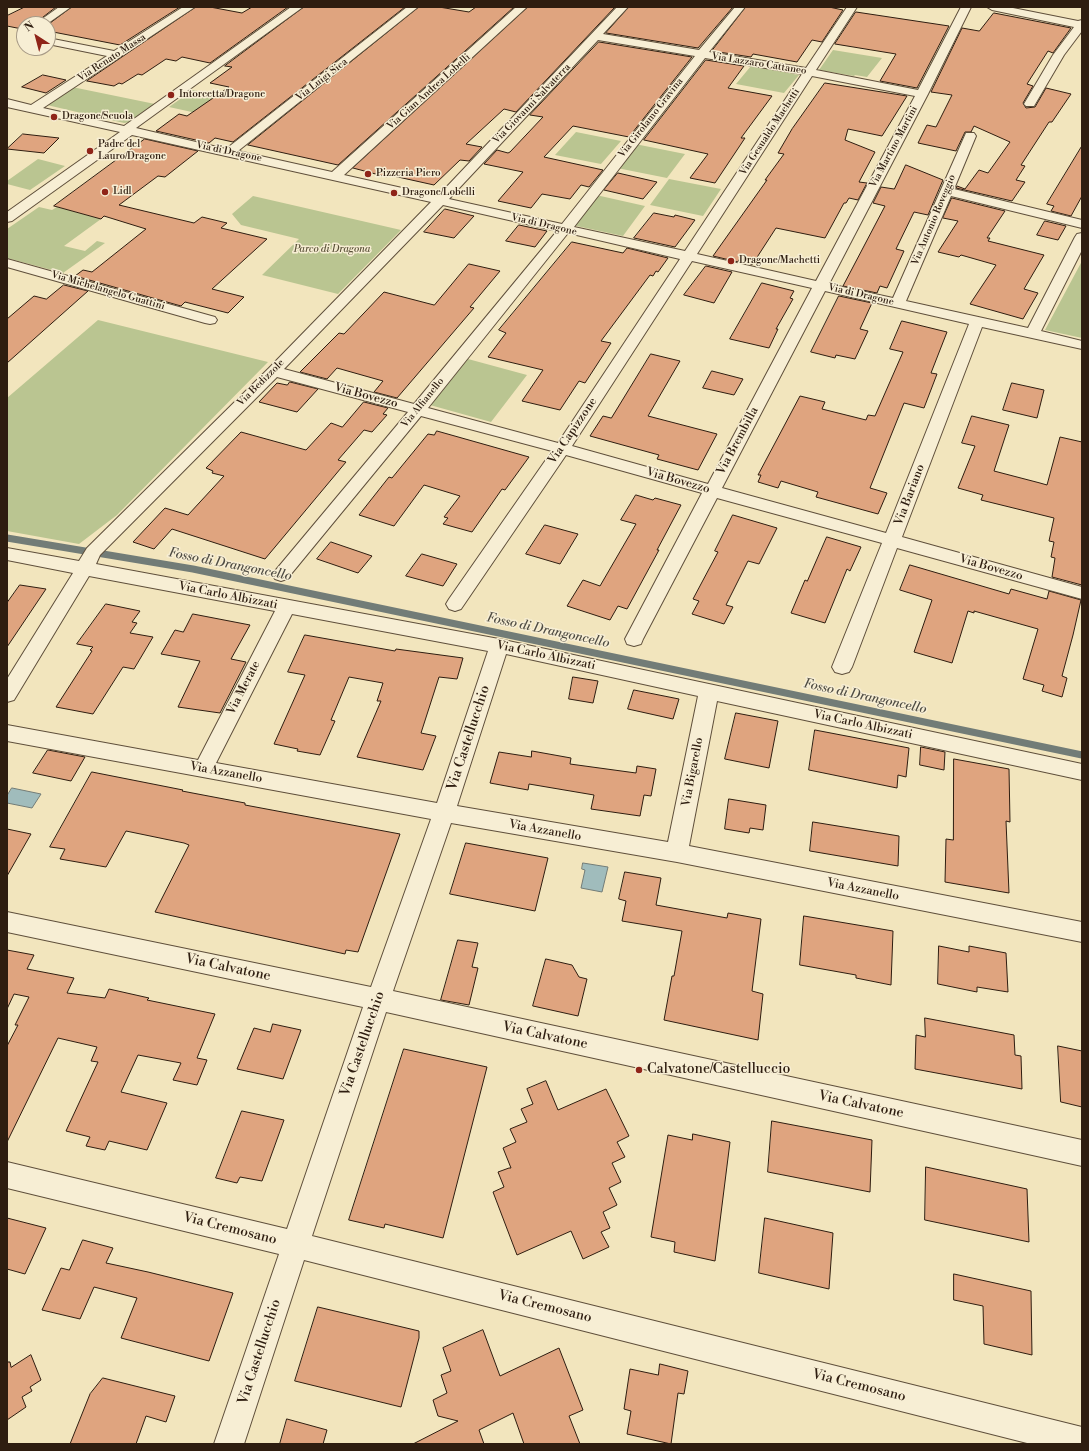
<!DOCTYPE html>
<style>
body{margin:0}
#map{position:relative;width:1089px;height:1451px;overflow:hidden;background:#f2e5bd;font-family:"Libre Bodoni",serif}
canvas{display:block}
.frame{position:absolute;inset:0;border:8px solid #2e1d10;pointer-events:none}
.north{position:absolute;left:16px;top:16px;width:40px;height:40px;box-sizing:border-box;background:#f7eed4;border:1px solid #a79a86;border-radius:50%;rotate:324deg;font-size:11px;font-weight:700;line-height:16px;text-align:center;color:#2e1d10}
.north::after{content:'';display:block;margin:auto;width:14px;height:18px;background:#8f2418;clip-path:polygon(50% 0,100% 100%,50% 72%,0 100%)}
</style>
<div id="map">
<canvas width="1089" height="1451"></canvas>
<div class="frame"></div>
<div class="north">N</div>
</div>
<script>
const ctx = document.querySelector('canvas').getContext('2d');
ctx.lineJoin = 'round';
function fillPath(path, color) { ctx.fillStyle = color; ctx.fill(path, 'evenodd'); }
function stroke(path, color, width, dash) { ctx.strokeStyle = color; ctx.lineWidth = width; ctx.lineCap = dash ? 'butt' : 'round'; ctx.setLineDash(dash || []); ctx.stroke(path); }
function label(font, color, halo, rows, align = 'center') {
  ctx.font = font + ' "Libre Bodoni",serif'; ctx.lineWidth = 3; ctx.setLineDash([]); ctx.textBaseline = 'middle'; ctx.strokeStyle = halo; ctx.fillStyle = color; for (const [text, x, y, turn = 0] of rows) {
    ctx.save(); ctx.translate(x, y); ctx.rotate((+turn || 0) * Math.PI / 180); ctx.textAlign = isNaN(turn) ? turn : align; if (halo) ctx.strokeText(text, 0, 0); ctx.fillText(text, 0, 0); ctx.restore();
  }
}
fillPath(new Path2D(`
 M833 50 882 58 867 77 855 75 854 76 819 70Z
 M751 66 799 75 784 93 736 84Z
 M72 87 155 104 131 122 124 123 47 105Z
 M193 90 234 98 210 116 169 107Z
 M576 132 621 141 601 164 555 155Z
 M635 144 685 154 667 178 617 168Z
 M38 159 65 166 30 190 7 184V181Z
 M669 179 721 189 703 216 650 205Z
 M596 195 645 206 623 236 572 225Z
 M253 196 401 230 338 294 262 275 299 239 241 225 232 214Z
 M39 207 52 210 57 207 101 219 64 246 85 251 97 241 105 243 63 273 7 258V229Z
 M1082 261V338L1045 330Z
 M98 320 268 362 117 515 79 544 7 531V398Z
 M468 359 527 375 491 422 430 405Z`), '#bac591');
const water = new Path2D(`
 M12 788 41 794 32 808 7 803V796Z
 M583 863 608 867 602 892 581 888 585 870 582 869Z`);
fillPath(water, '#a0bcbc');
stroke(water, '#727c77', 1);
stroke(new Path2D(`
 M7 538H9`), '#727c77', 5.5);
stroke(new Path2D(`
 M7 538 193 569 1082 755`), '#727c77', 7);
const building = new Path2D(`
 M25 7H56L34 24H24V28L22 29 7 26V16Z
 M72 7H180L120 45 48 31V25Z
 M196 7H210L242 13 252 7H288L210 63 182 57 176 61 166 59 142 75 138 74 122 84 119 83 114 86 87 81Z
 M304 7H405L233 142 215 138 209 143 156 131 179 114 187 116 229 87 210 83 232 67 225 66Z
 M419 7H439L469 12 476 7H514L338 165 248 145Z
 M528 7H615L516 112 504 109 466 144 482 147 469 161 460 160 434 185 389 175 387 177 353 168Z
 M629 7H733L698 48 606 33Z
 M746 7H829L843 10 822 42 812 40 797 62 753 54 751 57 712 51Z
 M856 12 949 26 917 88 880 81 896 54 835 44Z
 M994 13 1071 28 1053 53 1048 51 1027 84 1033 86 1023 103 1026 108 1035 107 1046 88 1071 94 1052 122H1049L1023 162 1021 165 1025 166 1016 180 1025 182 1012 201 956 188 957 186 965 189 979 170 988 173 1010 142 974 126 971 132H965L956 151 918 143 927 125 936 127 952 95 931 92 962 28 979 31Z
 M599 42 692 57 629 137 573 126 544 157 603 170 589 187 581 185 570 199 542 194 531 208 498 201 523 172 484 164 497 150 508 153 510 152 543 117 530 115Z
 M706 60 744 66 728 88 772 96 741 138H745L715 183 690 178 708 154 644 140Z
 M43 75 66 80 46 93 22 87Z
 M825 83 907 96 882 136 848 129 845 140 875 152 859 182 867 183 858 200 849 198 846 203H844L825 238 776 228 752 265 740 258 738 262 713 256 767 180H765L784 154 778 153 792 129Z
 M23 134 59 138 44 153 7 149Z
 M145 139 198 151 165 177 158 176 119 205 194 223 202 217 227 223 221 228 267 239 212 289 244 297 228 313 185 302 181 306 75 276 83 270 92 272 146 229 104 216 101 219 54 206Z
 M1082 146V196L1071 216 1051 211 1054 206 1047 204Z
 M906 165 943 180 928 215 914 212 896 249 904 251 887 288 880 286 877 293 843 286 885 206 873 203 881 187 894 189Z
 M618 173 657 182 643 199 604 190Z
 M952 198 1005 211 987 238H990L988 241 1044 255 1024 289 1038 293 1023 319 970 304 996 265 961 255 959 257 938 252 958 221 943 218Z
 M445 209 474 216 454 238 424 232Z
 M654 213 674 217 675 215 695 220 675 247 634 238Z
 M1045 221 1066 226 1058 240 1037 235Z
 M519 225 547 231 535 247 506 241Z
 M572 242 623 253 627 248 668 258 658 272 656 271 653 276 650 275 601 341 611 343 585 383 579 381 560 410 522 401 543 370 488 357 506 333 499 330Z
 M469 264 500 271 470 307 474 308 397 398 374 392 383 381 337 368 327 379 300 372 339 333 344 334 384 292 434 305Z
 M706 266 732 272 714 303 684 295Z
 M762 283 794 291 790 298 793 299 776 329H778L769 348 730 339Z
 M64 285 88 291 7 363V319L34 296 46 299Z
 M839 296 872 303 860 329 868 331 855 359 836 355 835 358 811 352Z
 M902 321 947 332 931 373 937 374 924 408 904 403 870 488 887 493 878 514 816 497 818 492 781 481 778 488 758 482 761 475H758L800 396 825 402 822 409 866 420 868 415 875 416 903 352 890 349Z
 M651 354 680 361 648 416 717 434 698 470 657 459 659 455 590 436 603 416 611 418Z
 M712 371 743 379 734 395 703 388Z
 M290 382 318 389 297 412 259 402 277 383 287 385Z
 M1012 383 1044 390 1037 418 1003 410Z
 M364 402 388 408 383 414 387 415 372 432 364 430 338 460 346 462 265 559 172 529 154 549 133 542 165 508 188 515 224 476 212 473 213 471 206 468 241 432 306 450 331 423 342 427Z
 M972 416 1009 425 994 471 1040 483 1047 485 1060 437 1082 442V585L1052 577 1055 558 1051 557 1054 542 1049 541 1054 518 981 500 983 495 958 488 975 446 962 443Z
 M437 431 529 457 505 490 502 489 472 532 443 524 448 518 444 517 460 496 424 485 394 526 359 515 389 477 392 478 428 434 434 435Z
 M636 495 653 500 655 498 681 505 657 550H659L627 609 618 606 610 620 567 606 583 580 600 586 636 524 621 520Z
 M733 515 777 528 759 564 748 561 726 605 733 607 724 624 692 614 699 601 693 599 718 552 715 551Z
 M545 525 578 534 560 564 526 554Z
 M827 537 861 547 850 571 847 569 825 623 791 613 805 580 807 581Z
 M331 542 372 556 358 573 317 559Z
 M422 554 457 564 443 586 406 576Z
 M910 565 1009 594 1011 589 1047 599 1049 591 1081 600 1073 635 1062 676 1067 678 1062 697 1042 691 1044 685 1023 679 1038 629 974 611V613L968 611 952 663 914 652 932 600 900 590Z
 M20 585 46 589 7 647V603Z
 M106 604 140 611 132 622 137 623 130 633 153 637 134 669 123 667 93 714 56 707 92 651 90 650 93 647 77 644Z
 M193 614 250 625 231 659 246 662 220 713 178 707 200 661 161 654 175 630 183 632Z
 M305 635 395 651 396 649 463 658 457 679 439 677 421 733 436 736 423 770 357 757 381 701H377L383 683 349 677 331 720 335 721 320 755 297 751 298 749 274 744 305 675 288 672Z
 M573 677 598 681 593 703 569 699Z
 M634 690 679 699 673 719 628 709Z
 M736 713 778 721 769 768 725 759Z
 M815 730 909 748 906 777 898 775 897 788 809 770Z
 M921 747 945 752 944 770 920 765Z
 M48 750 85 757 71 781 33 773Z
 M532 751 571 758 570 764 636 773 637 766 656 769 651 796 644 795 640 816 591 809 594 795 529 784 528 790 490 783 499 752 531 757Z
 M954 759 1009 769 1010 822 1006 821 1009 893 945 882 946 839 953 840Z
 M92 772 183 790 182 791 245 803V805L400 834 358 952 346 950 345 954 155 912 189 845 184 843 126 831 106 867 60 859 65 849 50 847Z
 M729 799 766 805 763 830 750 828 749 833 725 829Z
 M813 822 899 836 898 866 810 851Z
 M7 829 31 834 7 876Z
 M466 843 548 858 535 911 450 894Z
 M625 872 661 878 656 905 727 918 728 913 761 919 752 991 763 994 758 1040 664 1020 672 976H674L682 931 622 921 626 901 619 899Z
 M804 916 893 931 891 985 856 978V975L800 965Z
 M458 940 478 943 472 967 478 968 469 1005 441 1000Z
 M939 946 969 952V946L1006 953 1008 992 977 987V992L938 984Z
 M7 950 34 955 27 969 74 978 67 993 105 998 109 989 149 998 147 1000 215 1014 197 1058 207 1060 197 1085 173 1080 181 1063 138 1055 121 1092 167 1103 147 1150 109 1141 105 1150 86 1146 90 1137 66 1131 98 1062 91 1061 97 1047 58 1038 7 1142V1046L18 1025H15L29 997 14 994 7 1009Z
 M546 959 572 965 579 977 587 979 578 1016 533 1006Z
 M925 1018 1014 1035 1015 1055 1021 1056 1022 1089 915 1069 916 1035 925 1037Z
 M273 1024 301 1030 283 1079 237 1069 254 1028 270 1032Z
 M1058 1046 1082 1051V1107L1061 1102Z
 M404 1049 487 1067 443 1238 385 1224 384 1228 349 1220Z
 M546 1081 558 1110 606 1089 629 1136 617 1142 625 1157 612 1163 621 1182 609 1188 617 1205 603 1212 610 1228 601 1232 609 1247 583 1259 571 1231 517 1255 493 1192 504 1187 498 1172 509 1168H511L503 1148 516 1142 510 1129 527 1122 521 1109 533 1104 527 1089Z
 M242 1111 284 1120 262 1181 240 1177 237 1183 216 1178Z
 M772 1121 872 1140 870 1192 768 1172Z
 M693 1134 730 1142 715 1261 674 1252 675 1242 651 1237 668 1135 692 1140Z
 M926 1167 1027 1189 1029 1242 925 1220Z
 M7 1218 46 1228 25 1274 7 1269Z
 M765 1218 833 1233 829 1289 759 1273Z
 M83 1240 113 1248 106 1263 148 1272 233 1293 209 1361 121 1338 137 1298 94 1287 80 1319 42 1310 61 1268 69 1270Z
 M954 1274 1031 1291 1032 1355 984 1344 983 1306 954 1300Z
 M318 1307 419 1331V1338L401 1407 295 1381Z
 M483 1330 500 1376 559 1348 583 1410 569 1416 580 1444H524L513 1413 479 1430 484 1444H413L458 1421 438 1416 433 1400 447 1393 441 1375 451 1371 443 1348Z
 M31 1355 41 1380 30 1387 32 1391 22 1397 26 1407 7 1420V1362H10L11 1367Z
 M660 1364 688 1371 684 1394 678 1393 671 1444 627 1434 631 1411 624 1409 630 1369 658 1375Z
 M103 1378 175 1396 166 1422 146 1416 136 1444H70L90 1394Z
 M287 1419 327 1430 323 1444H280Z`);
fillPath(building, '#dfa47f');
stroke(building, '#2e1d10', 1);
const minor = new Path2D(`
 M59 7H71L47 24H35Z
 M183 7H195L43 108 124 126 291 7H303L136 128 226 149 407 7H418L238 151 332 172 516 7H527L344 175 438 196 617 7H628L603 34 699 50 735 7H745L709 52 806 68 847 7H857L816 70 918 90 961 7H971L928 94 829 284 893 298 966 133H974L976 136 954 189 1082 220V228L951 196 906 301 1028 328 1075 237 1077 234 1082 233V250L1041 331 1082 341V349L982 327 902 537 1082 587V599L897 548 852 667 849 672 842 674 835 672 832 667 882 543 717 498 643 639 641 644 634 646 627 644 625 639 702 493 566 455 461 609 455 611 449 609 446 604 449 599 552 451 421 416 287 579 281 581 275 579 272 575 275 571 408 412 277 377 100 555 96 564 499 639 1082 764V780L717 701 689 846 1082 922V942L677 862 451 823 393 991 1082 1140V1166L386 1012 312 1236 1082 1427V1444H1031L304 1260 244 1444H214L279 1254 7 1188V1162L287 1229 363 1007 7 932V912L371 987 431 819 7 741V725L198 760 275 611 89 576 14 700 7 702V679L73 573 7 560V548L79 561 87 548 269 368 431 202 132 135 12 221 7 222V212L120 132 7 107V99L31 105 107 56 48 44V38L114 51ZM598 40 695 56 562 224 449 199ZM705 58 802 74 685 251 574 227ZM812 76 915 96 816 281 697 254ZM443 205 557 231 414 404 284 369ZM568 233 680 259 558 443 428 408ZM692 261 812 288 708 484 572 446ZM825 291 969 324 886 533 722 488ZM292 614 488 651 437 803 216 763ZM506 654 698 696 668 842 457 806Z
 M987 7H1008L1078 21 1082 20V31L1064 55 1034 106H1026L1024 104 1053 55 1074 27 992 10Z
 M23 32 24 38 19 37 18 35Z
 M7 259 215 317 217 320 215 323 210 324 205 323 7 267Z`);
stroke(minor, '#5f4f3b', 2);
fillPath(minor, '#f7eed4');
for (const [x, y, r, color] of [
 [171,95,4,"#8f2418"],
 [54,117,4,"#8f2418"],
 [90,151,4,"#8f2418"],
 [368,174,4,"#8f2418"],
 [105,192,4,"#8f2418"],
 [394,193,4,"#8f2418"],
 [731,261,4,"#8f2418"],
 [639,1070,4,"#8f2418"]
]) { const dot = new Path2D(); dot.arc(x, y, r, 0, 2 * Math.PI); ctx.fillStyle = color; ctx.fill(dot); stroke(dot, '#f7eed4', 1.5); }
label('10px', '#2e1d10', '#f7eed4', [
 ["Via Renato Massa",112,58,-33],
 ["Via Lazzaro Cattaneo",759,64,9],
 ["Via Luigi Sica",322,80,-38],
 ["Via Gian Andrea Lobelli",429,92,-42],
 ["Via Giovanni Salvaterra",532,104,-46],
 ["Via Girolamo Gravina",651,118,-52],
 ["Via Gesualdo Machetti",770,132,-57],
 ["Via Martino Martini",894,147,-62],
 ["Via di Dragone",229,152,12],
 ["Via Antonio Roveggio",934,220,-67],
 ["Via di Dragone",544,225,13],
 ["Via Michelangelo Guattini",108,291,16],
 ["Via di Dragone",861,295,13],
 ["Via Bedizzole",261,383,-45],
 ["Via Alfianello",423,403,-51]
]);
label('10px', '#2e1d10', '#f7eed4', [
 ["Intorcetta/Dragone",179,95],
 ["Dragone/Scuola",62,117],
 ["Padre del",98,145],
 ["Lauro/Dragone",98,157],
 ["Pizzeria Piero",376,174],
 ["Lidl",113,192],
 ["Dragone/Lobelli",402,193],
 ["Dragone/Machetti",739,261]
], 'left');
label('italic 10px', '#584f37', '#f7eed4', [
 ["Parco di Dragona",332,250]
]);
label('12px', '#2e1d10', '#f7eed4', [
 ["Via Bovezzo",366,396,15],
 ["Via Capizzone",573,431,-56],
 ["Via Brembilla",738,441,-62],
 ["Via Bovezzo",678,481,16],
 ["Via Bariano",910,495,-69],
 ["Via Bovezzo",991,568,16],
 ["Via Carlo Albizzati",228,596,11],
 ["Via Carlo Albizzati",546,656,12],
 ["Via Merate",244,688,-63],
 ["Via Carlo Albizzati",863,725,12],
 ["Via Bigarello",693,772,-79],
 ["Via Azzanello",226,773,10],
 ["Via Azzanello",545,831,10],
 ["Via Azzanello",863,890,11]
]);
label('italic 13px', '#504d44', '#f7eed4', [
 ["Fosso di Drangoncello",230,565,11],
 ["Fosso di Drangoncello",548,631,12],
 ["Fosso di Drangoncello",865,697,12]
]);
label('14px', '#2e1d10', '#f7eed4', [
 ["Via Castellucchio",469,738,-72],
 ["Via Calvatone",228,968,12],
 ["Via Calvatone",545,1036,12],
 ["Via Castellucchio",363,1044,-71],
 ["Via Calvatone",861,1105,12],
 ["Via Cremosano",230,1229,14],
 ["Via Cremosano",545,1307,14],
 ["Via Castellucchio",260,1352,-72],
 ["Via Cremosano",859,1386,14]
]);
label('14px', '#2e1d10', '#f7eed4', [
 ["Calvatone/Castelluccio",647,1070]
], 'left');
</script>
